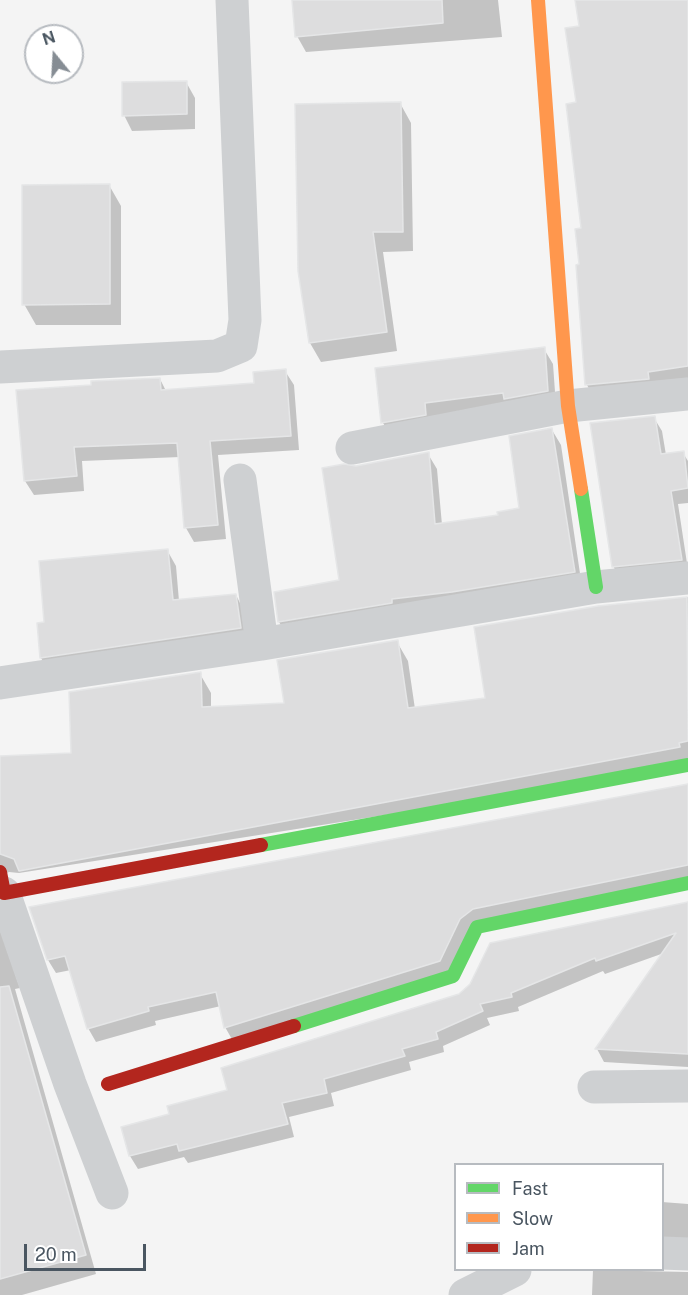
<!DOCTYPE html>
<style>
body{margin:0}
#map{position:relative;width:688px;height:1295px;overflow:hidden;background:#f4f4f4;font-family:"Public Sans",sans-serif}
canvas{display:block}
.legend{position:absolute;left:454px;top:1163px;width:210px;height:108px;box-sizing:border-box;background:#fff;border:2px solid #b7bbc0;margin:0;padding:8px 10px;list-style:none;font-size:18px;color:#4a5661}
.legend li{display:flex;align-items:center;gap:12px;height:30px}
.legend b{width:30px;border:2px solid #b7bbc0}
.north{position:absolute;left:24px;top:24px;width:60px;height:60px;box-sizing:border-box;background:#fff;border:2px solid #b7bbc0;border-radius:50%;rotate:342deg;font-size:16px;font-weight:700;line-height:24px;text-align:center;color:#4a5661}
.north::after{content:'';display:block;margin:auto;width:21px;height:27px;background:#868d94;clip-path:polygon(50% 0,100% 100%,50% 72%,0 100%)}
.scale{position:absolute;left:24px;top:1244px;width:122px;height:27px;box-sizing:border-box;border:3px solid #4a5661;border-top:0;padding-left:8px;font-size:18px;line-height:21px;white-space:nowrap;color:#4a5661;-webkit-text-stroke:4px #fff;paint-order:stroke}
</style>
<div id="map">
<canvas width="688" height="1295"></canvas>
<ul class="legend">
<li><b style="height:8px;background:#63d668"></b>Fast</li>
<li><b style="height:8px;background:#ff974d"></b>Slow</li>
<li><b style="height:8px;background:#b3261e"></b>Jam</li>
</ul>
<div class="north">N</div>
<div class="scale">20 m</div>
</div>
<script>
const ctx = document.querySelector('canvas').getContext('2d');
ctx.lineJoin = 'round';
function fillPath(path, color) { ctx.fillStyle = color; ctx.fill(path, 'evenodd'); }
function stroke(path, color, width, dash) { ctx.strokeStyle = color; ctx.lineWidth = width; ctx.lineCap = dash ? 'butt' : 'round'; ctx.setLineDash(dash || []); ctx.stroke(path); }
fillPath(new Path2D(`
 M294 0H498L502 37 306 52 297 36Z
 M577 0H688V383L596 401 587 385 578 266 581 265 583 229 578 104 581 27Z
 M186 82 195 98V129L132 131 124 115Z
 M400 103 411 123 413 251 383 252 397 351 321 362 310 343Z
 M109 185 121 206V325H36L24 304Z
 M544 349 553 364 556 406 392 438 383 423 376 370Z
 M285 371 294 385 299 450 218 455 226 539 194 542 186 528 180 457 82 461 84 491 34 495 25 481 160 379 166 391 256 384Z
 M654 418 662 431 666 455 683 453 688 461V503L678 504 688 570 621 580 613 566Z
 M552 430 561 445 582 587 288 637 279 622 341 581 356 468 428 454 437 469 442 525 500 517 521 510Z
 M167 550 176 566 179 601 236 595 244 611 249 643 50 673 41 658Z
 M688 597V767L19 873 9 872 0 876V758L73 755 200 674 211 693V708L286 705 397 642 408 661 415 709 487 699 599 607Z
 M688 788V879L481 922 447 974 233 1041 225 1027 221 1006 155 1021 156 1025 96 1042 88 1028 71 970 56 973 48 960Z
 M688 904V1067L604 1062 597 1049 664 953 605 974 603 971 518 1007 519 1011 487 1018 490 1025 443 1046 444 1052 409 1062 411 1070 331 1093 334 1106 289 1117 294 1137 188 1163 184 1157 138 1169 130 1156 123 1128 171 1115Z
 M0 929 20 988 15 989 96 1274 22 1295H0Z
 M662 1202 688 1204V1250L662 1251Z
 M593 1270 688 1272V1295H592Z`), '#0003');
const building = new Path2D(`
 M292 0H442L443 23 295 37Z
 M575 0H688V366L648 372 649 379 585 385 576 265 579 264 575 229 581 228 566 104 576 102 565 28 579 26Z
 M187 81V114L122 116V82Z
 M401 102 403 232H373L387 332 309 343 298 271 295 104Z
 M110 184V304L22 305V185Z
 M545 347 548 391 504 399 503 393 425 403 426 415 381 423 375 368Z
 M286 369 291 436 210 441 218 525 184 528 177 443 74 447 77 476 24 481 16 390 91 385V381L160 378 161 390 254 383 253 372Z
 M655 416 661 454 684 451 688 488 671 491 682 560 612 567 590 423Z
 M552 428 575 572 452 592 392 599V603L278 622 274 592 339 580 322 468 344 464 356 466 429 452 435 524 498 515 497 512 519 508 509 436Z
 M168 549 173 600 236 594 241 628 40 658 37 623 44 622 39 561Z
 M687 597 688 741 679 743 680 747 19 871 14 859 0 854V756L71 753 69 692 201 672 202 707 284 703 277 660 398 640 408 708 485 698 474 627 598 606Z
 M688 784V865L473 909 460 919 440 961 224 1028 216 992 148 1007 149 1011 87 1029 65 956 47 960 29 907Z
 M688 902V1054L595 1049 676 933 596 961 595 958 511 993 512 997 480 1004 483 1011 436 1032 438 1039 402 1049 405 1056 324 1079 327 1093 282 1103 288 1124 179 1151 177 1144 129 1156 121 1127 169 1114 167 1106 227 1090 221 1068 459 994 470 984 490 943Z
 M9 986 86 1255 0 1279V987Z`);
fillPath(building, '#ddddde');
stroke(building, '#e5e6e7', 1.5);
stroke(new Path2D(`
 M0 367 217 356 241 346 245 320 232 0
 M352 448 568 406 688 394
 M262 644 596 587 688 578
 M0 683 262 644 240 480
 M4 893 70 1084 112 1193
 M594 1087 688 1086
 M662 1253 688 1254
 M465 1295 515 1270`), '#ced0d2', 33);
stroke(new Path2D(`
 M581 489 596 587
 M261 845 688 765
 M294 1026 453 976 477 927 688 883`), '#63d668', 14);
stroke(new Path2D(`
 M538 0 568 406 581 489`), '#ff974d', 14);
stroke(new Path2D(`
 M0 872 4 893 261 845
 M108 1084 294 1026`), '#b3261e', 14);
</script>
